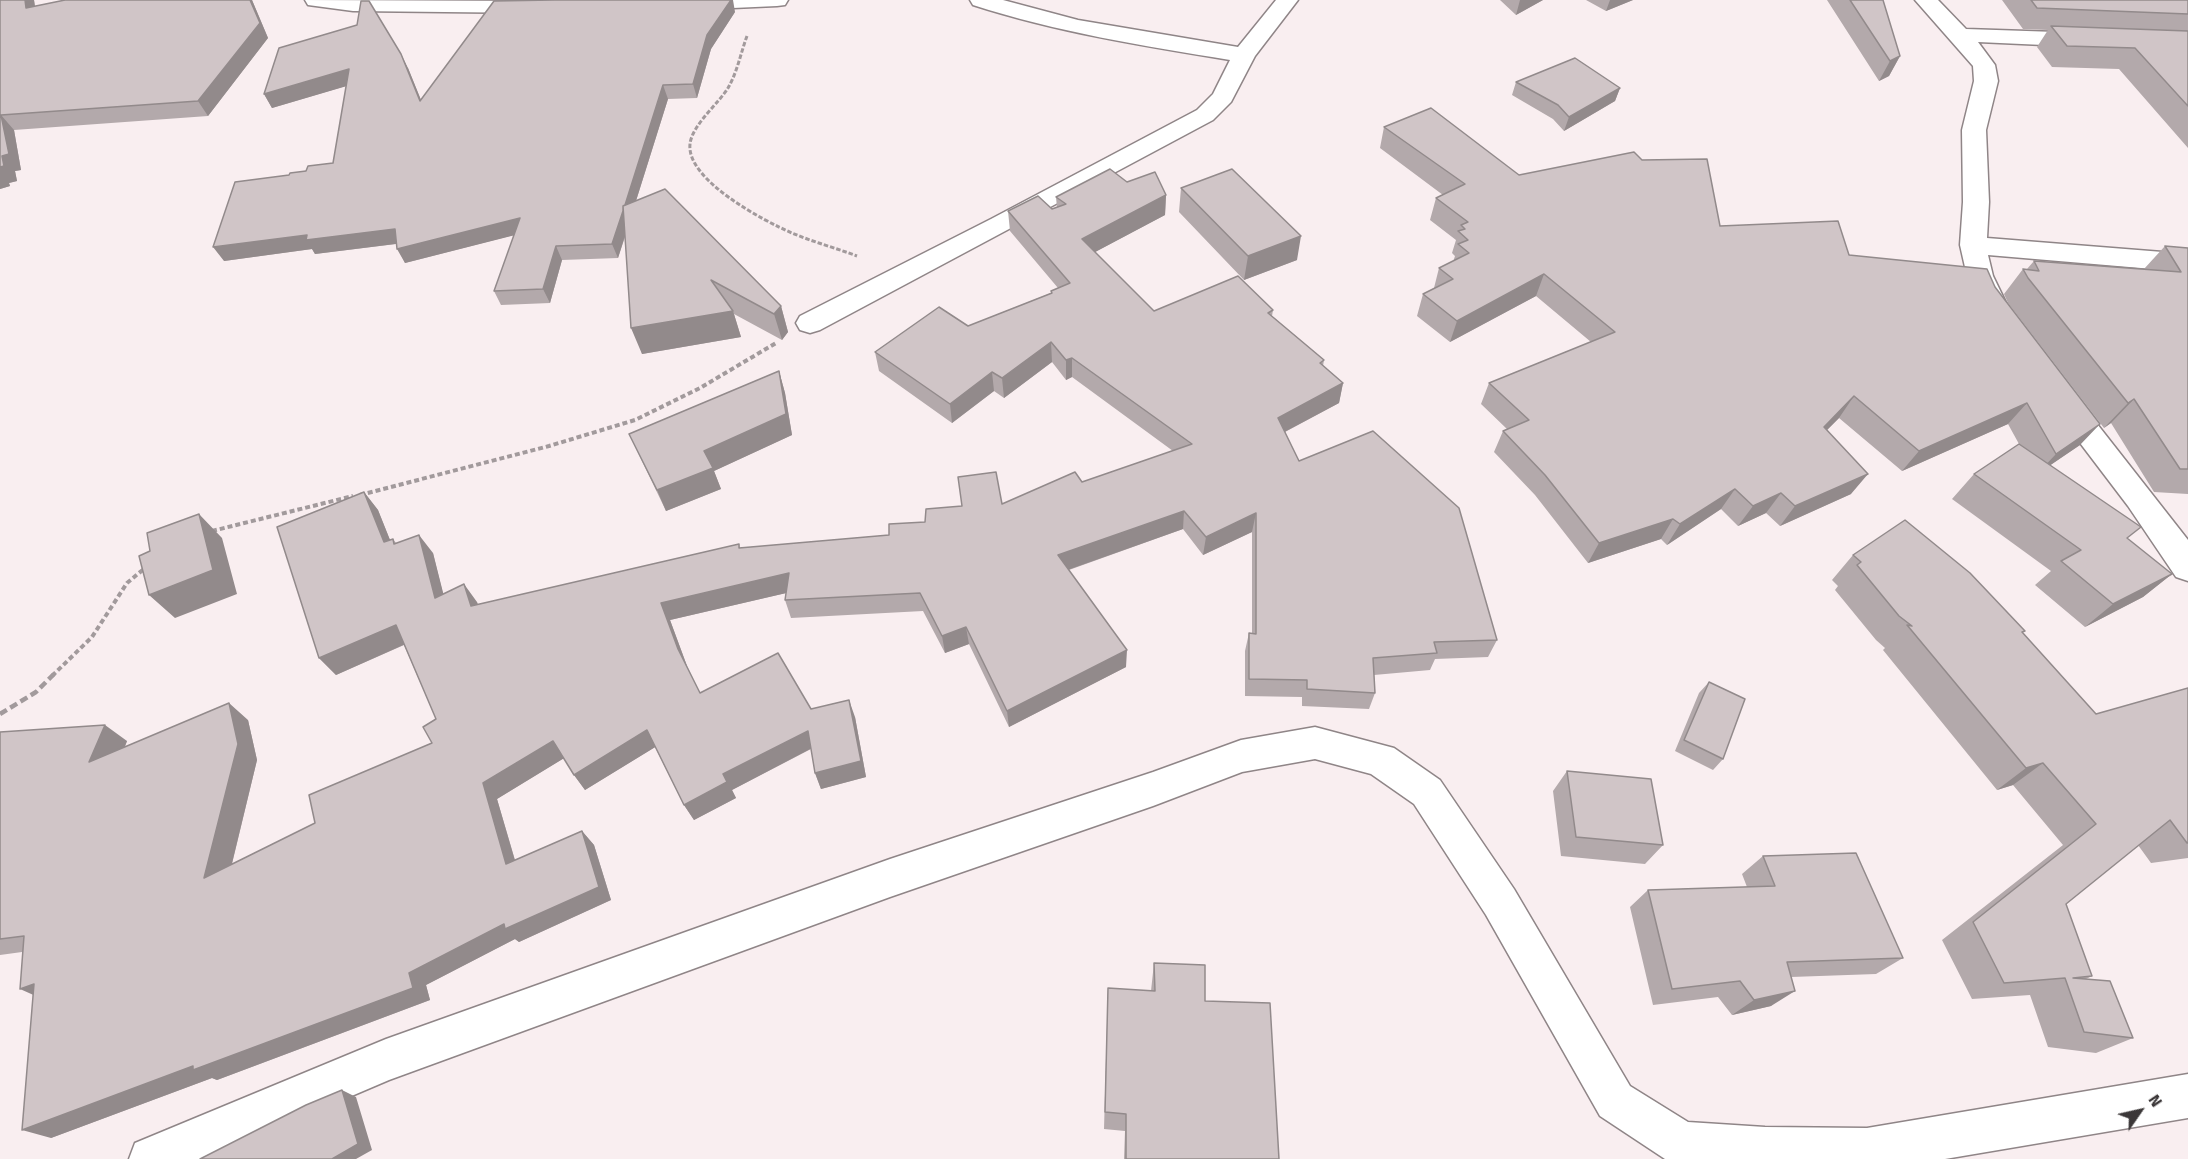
<!DOCTYPE html>
<style>
body{margin:0}
#map{position:relative;width:2188px;height:1159px;overflow:hidden;background:#f9eef0;font-family:"Fira Sans",sans-serif}
canvas{display:block}
.north{position:absolute;left:2110px;top:1081px;width:60px;height:60px;-webkit-text-stroke:4px #fff;paint-order:stroke;rotate:56deg;font-size:16px;font-weight:700;line-height:24px;text-align:center;color:#3b3738}
.north::after{content:'';display:block;margin:auto;width:21px;height:27px;background:#3b3738;clip-path:polygon(50% 0,100% 100%,50% 72%,0 100%)}
</style>
<div id="map">
<canvas width="2188" height="1159"></canvas>
<div class="north">N</div>
</div>
<script>
const ctx = document.querySelector('canvas').getContext('2d');
ctx.lineJoin = 'round';
function stroke(path, color, width, dash) { ctx.strokeStyle = color; ctx.lineWidth = width; ctx.lineCap = dash ? 'butt' : 'round'; ctx.setLineDash(dash || []); ctx.stroke(path); }
function fillPath(path, color) { ctx.fillStyle = color; ctx.fill(path, 'evenodd'); }
const minor = new Path2D(`
 M305 0 536 1 544 2 547 7 544 12 536 13 353 11 308 5Z
 M681 0H788L785 5 777 6 689 10 681 9 678 4Z
 M970 0H1003L1078 20 1238 47 1276 0H1298L1255 56 1231 102 1213 120 820 330 810 333 800 330 796 323 800 316 991 219 1197 110 1213 94 1230 60C1143 46 1057 32 973 5Z
 M1915 0H1938L1966 29 2087 33 2095 35 2098 40 2095 45 2087 47 1978 42 1995 65 1998 81 1986 130 1989 202 1987 238 2188 254V272L1988 255 1993 276 2009 309 2005 316 1995 318 1985 316 1967 276 1960 245 1963 202 1962 130 1974 81 1973 66Z
 M2062 388 2072 392 2188 540V581L2176 577 2128 506 2052 406 2047 399 2052 392Z
 M1315 727 1394 748 1440 780 1514 889 1630 1086 1688 1122 1765 1127 1867 1128 2188 1074V1118L1945 1159H1665L1600 1116 1486 915 1414 804 1371 774 1315 759 1242 772 1153 806 890 897 389 1080 204 1159H129L135 1143 386 1039 890 859 1153 772 1241 740Z`);
stroke(minor, '#8f8587', 3);
stroke(new Path2D(`
 M747 36C741 52 737 73 728 88 719 103 692 125 690 144 686 180 764 221 792 233 813 242 836 248 857 256`), '#a29a9c', 3, [4.5, 2]);
stroke(new Path2D(`
 M360 495 549 446 635 420 700 388 776 343
 M212 531 353 496
 M52 676 92 637 127 583 145 568`), '#a29a9c', 4, [5, 3]);
stroke(new Path2D(`
 M0 714 36 692 54 674`), '#a29a9c', 4.5, [8, 4]);
fillPath(minor, '#fff');
fillPath(new Path2D(`
 M0 0H34L35 6 65 0H252L268 38 208 116 14 130 21 170 15 171 17 181 9 183 10 186 0 189Z
 M1500 0H1543L1516 15Z
 M1586 0H1633L1606 11Z
 M1827 0H1883L1900 56 1889 76 1879 81Z
 M2002 0H2188V148L2119 69 2052 67 2037 47 2048 30 2023 29Z
 M735 12 711 49 697 98 668 99 636 201 781 306 788 332 782 340 734 314 741 337 642 354 625 237 618 258 562 260 550 303 501 305 494 291 514 235 405 263 396 244 315 254 312 249 224 261 289 175 333 163 346 86 272 108 264 94 408 68 421 100Z
 M1516 82 1620 88 1615 101 1564 131 1553 119 1512 95Z
 M1384 127 1519 175 1642 160 1720 226 1995 287 2080 445 2050 465 2128 539 2172 574 2143 597 2085 627 2035 585 2051 571 1952 499 1974 474 2019 444 2008 424 1902 471 1839 418 1827 430 1851 494 1780 526 1766 513 1738 526 1721 509 1667 545 1661 539 1588 563 1535 495 1494 452 1503 431 1507 429 1481 404 1489 383 1591 342 1536 296 1450 342 1417 316 1423 294 1434 288 1439 268 1453 262 1455 256 1452 253 1456 240 1430 220 1436 198 1443 195 1380 148Z
 M1127 182 1166 195 1165 215 1095 252 1154 311 1273 310 1272 316 1324 360 1323 366 1343 383 1339 403 1285 432 1299 461 1497 640 1488 657 1435 659 1430 670 1374 675 1375 693 1369 709 1302 706V697L1245 696V651L1249 633 1252 634V532L1203 555 1183 529 1069 570 1126 667 1009 727 969 644 945 653 923 611 791 618 785 600 786 593 670 620 687 666 700 693 811 709 855 717 866 777 821 789 815 773 811 749 732 790 736 798 694 820 684 805 655 747 585 790 574 775 564 758 497 799 515 860 582 831 594 845 611 900 519 942 515 939 426 985 430 1000 217 1080 212 1078 51 1138 33 995 22 952 0 955V732L127 741 125 747 248 720 257 760 232 864 315 823 432 743 436 719 404 645 336 675 319 658 364 492 378 510 390 540 393 539 396 543 433 553 443 594 477 602 478 605 739 544 740 548 889 535 925 522 1002 504 1082 482 1173 451 1072 377 1066 380 1052 362 1004 398 994 391 952 423 879 371 875 352 968 326 1051 293V291L1058 288 1010 231 1008 211 1052 209 1057 208 1056 197Z
 M1181 188 1297 260 1244 280 1179 212Z
 M2165 246 2188 248V494L2154 492 2111 423 2104 428 2008 303 2004 294 2023 269H2027L2034 261 2144 269Z
 M779 371 785 393 792 435 714 471 721 489 666 511 629 434Z
 M1853 555 2023 633 2096 714 2188 688V858L2151 863 2138 845 2066 904 2092 976 2086 979 2133 1038 2096 1053 2048 1047 2030 995 1972 999 1942 940 2063 845 2013 785 1997 790 1883 650 1885 648 1876 640 1835 590 1838 586 1832 580Z
 M1709 682 1723 759 1713 770 1675 751 1699 693Z
 M1567 771 1663 845 1645 864 1561 856 1553 791Z
 M1763 856 1903 958 1876 974 1791 977 1771 1006 1732 1015 1718 997 1653 1005 1630 907 1648 890 1747 887 1742 874Z
 M1154 963 1205 1001 1279 1159H1124L1125 1131 1104 1129 1108 988 1151 991Z`), '#b3a9ab');
fillPath(new Path2D(`
 M25 0H34L37 22 26 8Z
 M250 0H252L268 38 208 116 198 101Z
 M731 0H733L735 12 711 49 697 98 693 84 707 35Z
 M1520 0H1543L1516 15Z
 M1610 0H1633L1606 11Z
 M401 54 408 68 427 115 420 101Z
 M1900 56 1889 76 1879 81 1890 61Z
 M349 69 357 83 272 108 264 94Z
 M663 85 668 99 618 258 612 244Z
 M1620 88 1615 101 1564 131 1569 117Z
 M1 115 14 130 21 170 15 171 17 181 9 183 10 186 0 189V167L2 156Z
 M1166 195 1165 215 1082 259V239Z
 M520 218 527 232 405 263 397 249Z
 M395 229 403 243 315 254 312 249 224 261 213 247 307 235Z
 M1301 236 1297 260 1244 280 1248 256Z
 M556 246 562 260 550 303 543 289Z
 M1544 274 1536 296 1450 342 1457 321Z
 M781 306 788 332 782 340 774 314Z
 M733 311 741 337 642 354 631 328Z
 M1051 342 1052 362 1004 398 1002 378Z
 M1072 358V377L1066 380V360Z
 M779 371 785 393 792 435 714 471 721 489 666 511 657 490 704 451Z
 M992 372 994 391 952 423 950 404Z
 M1343 383 1339 403 1275 437 1278 418Z
 M1854 396 1839 418 1809 448 1824 427Z
 M2134 399 2111 423 2104 428 2128 403Z
 M2027 403 2008 424 1902 471 1919 451Z
 M2100 424 2080 445 2036 475 2056 454Z
 M1868 474 1851 494 1780 526 1795 506Z
 M1735 489 1721 509 1667 545 1680 524Z
 M364 492 378 510 398 560 384 542Z
 M1781 493 1766 513 1738 526 1753 506Z
 M1184 511 1183 529 1059 573 1058 555Z
 M1256 513 1252 532 1203 555 1206 537Z
 M199 514 222 538 237 594 175 618 149 595Z
 M1673 519 1661 539 1588 563 1599 543Z
 M419 535 433 553 449 616 435 598Z
 M789 573 795 591 670 620 687 666 678 649 661 603Z
 M2172 574 2143 597 2085 627 2113 604Z
 M464 584 477 602 484 624 471 606Z
 M396 625 410 642 336 675 319 658Z
 M966 627 969 644 945 653 942 636Z
 M1127 650 1126 667 1009 727 1007 711Z
 M849 700 855 717 866 777 821 789 815 773Z
 M229 703 248 720 257 760 225 892 204 878Z
 M105 725 127 741 111 778 89 762Z
 M647 730 657 746 585 790 574 775Z
 M808 731 814 747 732 790 736 798 694 820 684 805 723 774Z
 M553 741 566 757 497 799 520 878 506 864 483 783Z
 M2043 763 2013 785 1997 790 2026 768Z
 M582 831 594 845 611 900 519 942 515 939 426 985 430 1000 217 1080 212 1078 51 1138 22 1130 409 973Z
 M34 984 47 1001 20 989Z
 M1795 991 1771 1006 1732 1015 1754 1000Z
 M342 1090 356 1097 372 1150 356 1159H332Z`), '#928a8b');
const building = new Path2D(`
 M0 0H25L26 8 65 0H250L260 23 198 101 1 115 9 154 2 156 4 166 0 167Z
 M554 0H731L707 35 693 84 663 85 625 205 623 206V211L612 244 556 246 543 289 494 291 520 218 397 249 395 229 306 240 307 235 213 247 235 182 289 175 290 173 306 171 308 166 333 163 349 69 264 94 279 48 357 25 361 1H369L401 54 420 101 494 1Z
 M1850 0H1883L1900 56 1890 61Z
 M2031 0H2188V14L2037 8Z
 M2051 26 2188 31V106L2135 48 2067 46Z
 M1575 58 1620 88 1569 117 1558 105 1516 82Z
 M1431 108 1519 175 1634 152 1642 160 1707 159 1720 226 1838 221 1849 255 1987 269 1995 287 2100 424 2056 454 2027 403 1919 451 1854 396 1824 427 1868 474 1795 506 1781 493 1753 506 1735 489 1680 524 1673 519 1599 543 1545 475 1503 431 1529 420 1489 383 1615 332 1544 274 1457 321 1423 294 1453 279 1439 268 1469 253 1458 244 1468 240 1458 231 1465 229 1461 225 1468 222 1436 198 1465 184 1384 127Z
 M1110 169 1127 182 1155 172 1166 195 1082 239 1154 311 1238 276 1273 310 1268 313 1324 360 1320 363 1343 383 1278 418 1299 461 1373 431 1459 508 1497 640 1434 642 1437 653 1373 658 1375 693 1307 689V680L1249 679V633L1256 634V513L1206 537 1184 511 1058 555 1127 650 1007 711 966 627 942 636 920 593 785 600 789 573 661 603 678 649 700 693 778 653 811 709 849 700 861 761 815 773 808 731 723 774 727 782 684 805 647 730 574 775 553 741 483 783 506 864 582 831 599 887 505 929 504 924 409 973 413 988 193 1070V1066L22 1130 34 984 20 989 24 936 0 939V732L105 725 89 762 229 703 238 744 204 878 315 823 309 795 432 743 423 727 436 719 396 625 319 658 277 527 364 492 384 542 393 539 394 544 419 535 435 598 464 584 471 606 739 544V548L889 535V524L925 522 926 509 962 506 958 477 996 472 1002 504 1075 472 1082 482 1192 444 1072 358 1066 360 1051 342 1002 378 992 372 950 404 875 352 939 307 968 326 1052 293 1051 291 1070 283 1008 211 1038 196 1052 209 1066 204 1056 197Z
 M1232 169 1301 236 1248 256 1181 188Z
 M665 189 781 306 774 314 711 280 733 311 631 328 623 206Z
 M2165 246 2188 248V469H2180L2134 399 2128 403 2028 278 2023 269 2039 271 2034 261 2181 272Z
 M779 371 786 414 704 451 713 468 657 490 629 434Z
 M2019 444 2141 527 2127 538 2172 574 2113 604 2061 561 2081 550 1974 474Z
 M199 514 213 570 149 595 139 556 150 551 147 533Z
 M1905 520 1970 573 2025 631 2022 632 2096 714 2188 688V843H2187L2170 820 2066 904 2092 976 2073 978 2110 981 2133 1038 2084 1032 2065 978 2004 983 1973 922 2096 824 2043 763 2026 768 1907 625 1912 626 1899 616 1857 565 1861 562 1853 555Z
 M1709 682 1745 699 1723 759 1684 740Z
 M1567 771 1651 779 1663 845 1576 837Z
 M1856 853 1903 958 1787 962 1795 991 1754 1000 1740 981 1672 989 1648 890 1775 886 1763 856Z
 M1154 963 1205 965V1001L1270 1003 1279 1159H1126V1114L1105 1112 1108 988 1155 991Z
 M342 1090 358 1144 332 1159H200L306 1105Z`);
fillPath(building, '#d0c5c7');
stroke(building, '#928a8b', 1.5);
</script>
